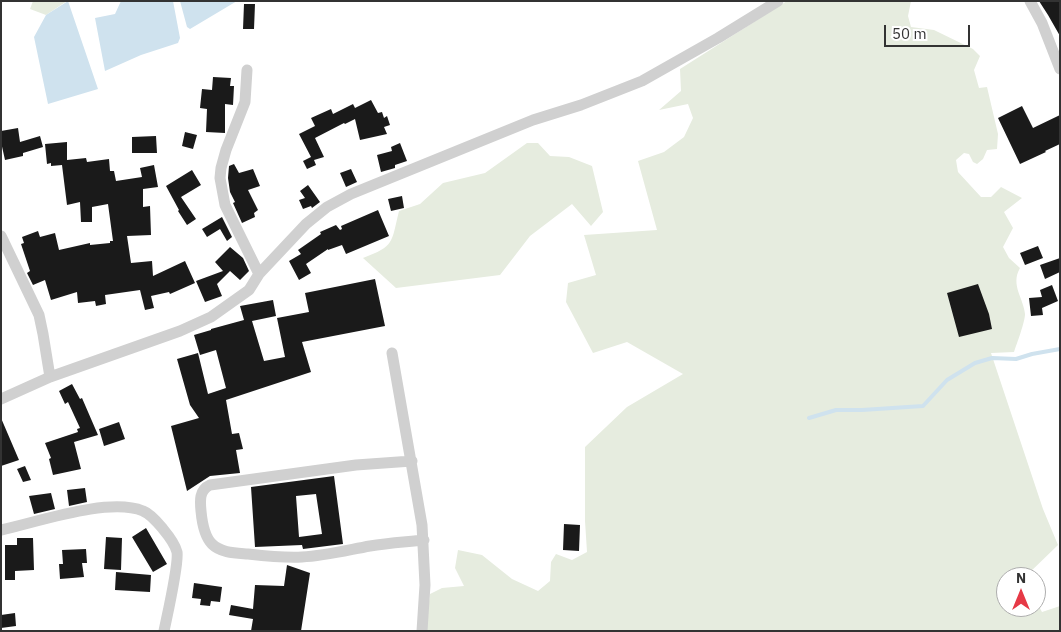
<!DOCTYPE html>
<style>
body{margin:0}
#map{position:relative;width:1061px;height:632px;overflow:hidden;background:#fff;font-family:"IBM Plex Sans",sans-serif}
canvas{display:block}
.frame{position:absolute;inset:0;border:2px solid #333;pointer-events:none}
.north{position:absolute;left:996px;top:567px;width:50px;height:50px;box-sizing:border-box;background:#fff;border:1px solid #adadad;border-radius:50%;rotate:0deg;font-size:14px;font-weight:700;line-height:20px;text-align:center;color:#333}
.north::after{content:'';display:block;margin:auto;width:18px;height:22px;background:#e63946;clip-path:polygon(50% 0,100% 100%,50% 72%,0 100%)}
.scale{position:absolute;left:884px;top:25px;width:86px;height:22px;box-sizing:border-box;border:2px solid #333;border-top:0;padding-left:6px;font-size:15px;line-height:18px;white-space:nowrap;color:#333;-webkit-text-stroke:4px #fff;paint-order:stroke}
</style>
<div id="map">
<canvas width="1061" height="632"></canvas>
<div class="frame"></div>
<div class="north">N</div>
<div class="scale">50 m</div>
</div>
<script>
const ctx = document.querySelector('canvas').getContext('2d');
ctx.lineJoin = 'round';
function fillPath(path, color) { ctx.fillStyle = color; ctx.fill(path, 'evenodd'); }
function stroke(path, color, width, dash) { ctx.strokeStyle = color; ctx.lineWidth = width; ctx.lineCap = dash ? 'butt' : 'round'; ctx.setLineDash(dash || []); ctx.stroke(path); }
fillPath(new Path2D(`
 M33 1H67L46 15 30 9Z
 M787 1H911L908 16 911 27 934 30 973 49 980 56 974 70 979 88 987 87 998 134 997 149 987 150 983 159 977 164 973 162 969 154 964 153 956 160 958 172 981 197H991L1001 187 1022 198 1004 212 1013 228 1003 247 1009 258 1020 268C1010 285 1024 299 1025 314 1025 322 1017 343 1014 352L991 353 1043 509 1058 545 1025 577H1006V607H1036V601L1042 612 1060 606V631H425L430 594 442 588 464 586 455 568 458 550 482 555 512 579 538 591 550 581 551 562 556 554 572 560 587 552 585 521V447L627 407 683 374 627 342 593 353 566 302 568 283 596 275 584 235 657 230 638 161 664 152 684 137 693 118 688 104 659 110 681 91 680 69Z
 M527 143H538L550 156 569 157 592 166 603 212 591 226 572 204 530 236 500 275 396 288 363 258C395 246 391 243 399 211L420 204 443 183 485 173Z`), '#e6ecdf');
fillPath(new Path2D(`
 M68 1 98 89 48 104 34 37 46 15Z
 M121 1H173L180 38 178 43 141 55 105 71 95 18 115 14Z
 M180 1H237L190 29 187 27Z`), '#cfe2ee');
stroke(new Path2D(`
 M809 418 836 410H862L923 406 947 380 975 363 992 358 1016 359 1032 354 1060 349`), '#cfe2ee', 4);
fillPath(new Path2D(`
 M1039 1H1060V36L1048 15Z
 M244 4H255L254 29H243Z
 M213 77 231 78 230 86H234L233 105 225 104V133L206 132 207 109 200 108 202 89 212 90Z
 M371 100 378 113 382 112 384 118 387 116 390 125 384 127 387 134 360 140 355 119 345 124 344 123 315 138 324 157 314 160 316 165 307 169 303 161 311 157 299 134 315 126 311 118 331 109 333 114 353 104 355 108Z
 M1022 106 1033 128 1060 115V144L1045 151 1046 152 1020 164 998 118Z
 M18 128 20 142 40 136 43 147 23 153V156L5 160 1 142V131Z
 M185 132 197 135 193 149 182 146Z
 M156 136 157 153H132V137Z
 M67 142V160L86 158 87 162 109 159 110 171H114L116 181 142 177 140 168 154 165 158 187 143 189V207L150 206 151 235 127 236 131 263 152 261 153 276 185 261 195 283 170 294 169 292 151 296 154 308 145 310 140 290 105 295 106 304 96 306 95 301 78 303 77 292 51 300 45 280 33 285 27 273 30 271 21 244 24 243 22 237 38 231 40 237 55 233 59 250 90 243V245L110 243V241H113L108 204 92 207V222H81L80 202 67 205 62 165 51 166V163L47 164 45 144Z
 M400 143 407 161 395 165V168L381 172 377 155 392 151 391 147Z
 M234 164 239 173 253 169 260 186 248 190 258 210 254 213 255 217 242 223 233 203 235 202 230 192 228 178 229 166Z
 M351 169 357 182 346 187 340 173Z
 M192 170 201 185 181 197 196 219 187 225 178 211 179 210 166 186Z
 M308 185 320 202 312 208 311 206 303 209 299 200 305 198 300 191Z
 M402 196 404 208 391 211 388 199Z
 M378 210 389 236 346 254 342 245 328 250V249L306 264 311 273 299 280 289 261 301 254 298 250 321 234 320 232 336 225 340 230 342 229 341 226Z
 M222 217 232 237 227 241 220 229 207 237 202 229Z
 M1038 246 1043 258 1025 265 1020 253Z
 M230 247 243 258 249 271 240 280 230 271 217 284 222 296 205 302 196 281 223 271 215 262Z
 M1060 258V272L1045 279 1040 265Z
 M375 279 385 326 302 342 311 372 226 400 232 434 239 433 243 449 236 450 240 473 210 476 187 491 171 426 199 418 190 405 177 359 198 353 208 394 226 388 216 350 200 355 194 335 211 330V329L244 320 240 306 273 300 276 316 252 321 264 361 285 357 277 318 309 312 305 293Z
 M978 284 989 314 992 329 959 337 947 293Z
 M1052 285 1058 301 1042 308 1043 315 1031 316 1029 298 1042 297 1040 290Z
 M72 384 80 399 82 398 98 435 74 442 81 469 53 475 49 459 51 458 45 443 78 432 77 429 80 428 68 402 65 404 59 391Z
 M1 418 19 460 1 466Z
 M119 422 125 439 104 446 99 429Z
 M25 466 31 480 23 482 17 469Z
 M334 476 343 544 303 549 302 545 255 547 251 487ZM316 494 322 534 299 537 296 496Z
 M85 488 87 502 69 506 67 490Z
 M51 493 55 509 34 514 29 496Z
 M564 524 580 525 579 551 563 550Z
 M146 528 167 564 153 572 132 537Z
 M106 537 122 538 121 570 104 569Z
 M17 538H33L34 570 15 571V580H5V545H17Z
 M86 549 87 563H82L84 577 60 579 59 564H63L62 550Z
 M287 565 310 573 301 631H251L253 619 229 615 231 605 253 609 255 585 284 586Z
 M116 572 151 575 150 592 115 590Z
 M194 583 222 587 220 602 211 601 210 606 200 605 201 599 192 598Z
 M15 613 16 626 1 628V615Z`), '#1a1a1a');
stroke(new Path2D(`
 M1030 1 1042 23 1060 69
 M247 70 245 102 226 150 221 168 220 178 225 205 259 274
 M1 236 39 315 43 334 50 377
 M392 353 422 525 425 585 422 631
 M1 399 50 377 180 331 211 317 249 290 259 274 306 224 327 207 351 194 533 120 581 105 642 81 718 38 778 1
 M412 461 356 465 210 485C199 490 200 501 201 511 202 522 204 536 212 544 221 553 236 553 248 554 266 556 284 558 302 557 325 556 348 550 370 546 388 543 406 542 424 540
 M1 530C38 522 109 497 143 511 151 514 158 523 163 529 168 535 175 544 177 552 179 564 167 616 164 631`), '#d0d0d0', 11);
</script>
